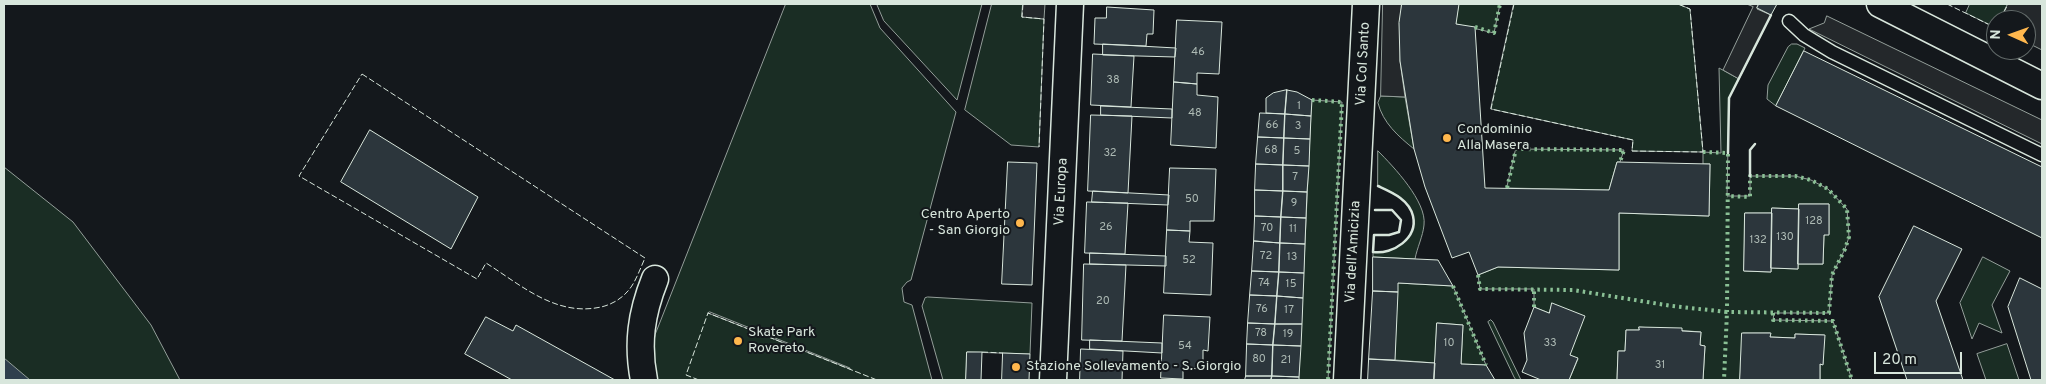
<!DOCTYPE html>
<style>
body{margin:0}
#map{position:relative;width:2046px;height:384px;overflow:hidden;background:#14181c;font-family:Overpass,sans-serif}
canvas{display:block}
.frame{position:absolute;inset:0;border:5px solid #d8e6dc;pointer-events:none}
.north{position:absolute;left:1986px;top:10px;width:50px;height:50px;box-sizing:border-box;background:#14181c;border:1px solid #626a69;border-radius:50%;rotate:272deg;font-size:14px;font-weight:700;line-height:20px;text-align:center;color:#d8e6dc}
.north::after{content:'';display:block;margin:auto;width:18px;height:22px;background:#ffb74d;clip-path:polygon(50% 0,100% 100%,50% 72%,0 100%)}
.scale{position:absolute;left:1874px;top:352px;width:88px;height:22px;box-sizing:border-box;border:2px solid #d8e6dc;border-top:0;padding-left:6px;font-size:15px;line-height:18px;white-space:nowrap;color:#d8e6dc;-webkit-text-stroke:4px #14181c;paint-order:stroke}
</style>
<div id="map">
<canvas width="2046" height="384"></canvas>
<div class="frame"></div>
<div class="north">N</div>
<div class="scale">20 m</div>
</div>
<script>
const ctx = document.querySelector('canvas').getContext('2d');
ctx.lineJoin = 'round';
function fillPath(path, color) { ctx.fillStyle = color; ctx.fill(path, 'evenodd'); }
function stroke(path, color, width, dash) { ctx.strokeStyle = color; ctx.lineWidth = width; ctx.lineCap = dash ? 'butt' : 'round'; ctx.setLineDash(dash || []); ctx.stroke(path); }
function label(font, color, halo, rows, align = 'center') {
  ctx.font = font + ' Overpass,sans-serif'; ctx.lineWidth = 4; ctx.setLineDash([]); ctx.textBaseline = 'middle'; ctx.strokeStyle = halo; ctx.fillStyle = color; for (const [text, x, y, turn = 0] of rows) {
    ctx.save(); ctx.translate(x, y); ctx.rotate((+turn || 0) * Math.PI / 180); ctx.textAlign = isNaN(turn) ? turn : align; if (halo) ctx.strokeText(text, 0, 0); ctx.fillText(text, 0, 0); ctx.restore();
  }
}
const green = new Path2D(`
 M786 4H870L880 28 956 112 911 280 907 282 902 288 904 302 912 305 932 380H655L650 362 655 335ZM710 312 850 368V369L708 313Z
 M877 4H982L957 100 884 21Z
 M992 4H1023L1022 17 1044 19 1039 147 1011 145 965 110Z
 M1459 4H1500L1494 33 1456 24Z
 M1514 4H1678L1690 9 1703 152 1721 153 1719 68 1739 79 1729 98 1727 196H1750V176H1795L1811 180 1828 189 1847 209 1849 237 1845 249 1832 275 1829 313H1774L1773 320 1833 321 1852 380H1820V364H1823L1824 335 1795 334V338L1770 337V333H1743L1740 380H1703L1705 346 1700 345 1701 332 1639 327V330H1626L1625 351H1618L1617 380H1569L1578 359 1570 355 1552 304 1549 313 1534 307V289H1480L1478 275 1498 267 1619 270V213L1709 216 1710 164H1703V152L1632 151 1633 140 1491 109ZM1799 204H1829V234L1824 235 1823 264H1798V269L1771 268V272L1744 271 1745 213H1772V208L1799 209Z
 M1970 4H2008L2000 20H1996V28L1966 13Z
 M1792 44H1797L1805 48 1776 106 1767 99 1768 85 1788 47Z
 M1381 96 1405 97 1414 149C1398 136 1383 123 1378 103Z
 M1312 100 1342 102 1328 380H1299Z
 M1516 149 1624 150 1620 162H1617L1609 190 1507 188Z
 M1378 151C1394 167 1427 202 1424 225 1423 236 1417 248 1415 259L1373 257V252C1393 255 1418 238 1413 216 1409 199 1392 192 1378 186Z
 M4 167 73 222 151 325 180 380H4Z
 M1983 257 2010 271 1992 305 2002 333 1979 323 1972 339 1960 303Z
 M1398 283 1453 286 1486 365 1461 364 1463 325 1437 323 1435 363 1395 360Z
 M928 297 1032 303 1030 354 967 352 966 380H943L922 306 925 298Z
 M1491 320 1493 322 1521 380H1516L1514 377 1488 322Z
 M2007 344 2019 380H1986L1977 354Z`);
fillPath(green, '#1a2d24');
stroke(green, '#939e99', 1);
const parking = new Path2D(`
 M1023 4H1045L1044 19 1022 17Z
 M1383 4H1402L1400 61 1405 97 1381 96Z
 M1747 4H1759L1757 9 1771 15 1739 79 1723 70 1753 7Z
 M2008 4H2042V50L2026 42V20H2000Z
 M1827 16 2042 120V144L1809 29 1824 23Z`);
fillPath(parking, '#24282b');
stroke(parking, '#939e99', 1);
const water = new Path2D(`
 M4 358 30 380H4Z`);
fillPath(water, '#2f3f4d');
stroke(water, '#939e99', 1);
const building = new Path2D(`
 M1402 4H1459L1456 24 1475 27 1485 188 1609 190 1617 162 1710 164 1709 216 1619 213V270L1498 267 1478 275 1469 252 1452 258 1425 187 1414 149 1400 61 1399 23Z
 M1759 4H1777L1771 15 1757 8Z
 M1107 7 1154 10 1153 34H1147L1146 46 1094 44 1095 18H1106Z
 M1177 20 1222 22 1219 74 1197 73V84L1174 82Z
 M1103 44 1176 48 1175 57 1103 55Z
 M1804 51 2042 167V238L1776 106Z
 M1093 54 1134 56 1131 107 1091 105Z
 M1174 82 1197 84V95L1218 97 1216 148 1171 145Z
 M1287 90 1285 114 1266 113V98L1273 93Z
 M1287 90 1297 92 1312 100 1311 116 1285 114Z
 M1101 106 1172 109V118L1101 115Z
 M1260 113 1285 114 1284 138 1258 137Z
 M1285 114 1311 116 1310 139 1284 138Z
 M1091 115 1132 116 1128 193 1088 191Z
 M370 130 478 197 451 249 341 182Z
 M1258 137 1284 138 1283 165 1256 164Z
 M1284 138 1310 139 1309 166 1283 165Z
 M1008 162 1037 163 1032 285 1002 284Z
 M1256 164 1283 165V191L1255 190Z
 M1283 165 1309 166 1307 192 1283 191Z
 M1170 168 1216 169 1214 221H1190V231L1167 230Z
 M1255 190 1283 191 1281 217 1255 216Z
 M1093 191 1169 195 1168 205 1092 202Z
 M1283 191 1307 192 1306 218 1281 217Z
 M1087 202 1128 203 1125 254 1085 253Z
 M1799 204H1829V235H1824L1823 264H1798Z
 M1772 208 1799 209 1798 269 1771 268Z
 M1745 213H1772L1771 272 1744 271Z
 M1255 216 1281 217 1280 243 1254 241Z
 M1281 217 1306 218 1305 244 1280 243Z
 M1914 226 1962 249 1936 301 1963 380H1907L1879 297Z
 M1167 230 1190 231 1189 242 1213 243 1211 295 1164 293Z
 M1254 241 1280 243 1279 272 1252 271Z
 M1280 243 1305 244 1304 273 1279 272Z
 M1090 253 1166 256V266L1090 264Z
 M1373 257 1438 260 1453 286 1398 283V292L1373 291Z
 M1084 264 1126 265 1122 341 1082 340Z
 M1252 271 1279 272 1277 296 1250 295Z
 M1279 272 1304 273 1303 298 1277 296Z
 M2020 278 2042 289V380H2031L2008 307Z
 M1373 291 1398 292 1395 360 1369 359Z
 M1250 295 1277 296 1275 324 1248 323Z
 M1277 296 1303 298 1302 324H1275Z
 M1552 303 1585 316 1570 355 1578 358 1569 380H1541L1522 372 1527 360 1524 333 1534 307 1549 313Z
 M1164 315 1210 317 1208 351 1203 350V369L1183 368V379L1161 378Z
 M486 317 513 331 516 325 615 380H512L465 354Z
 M1248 323 1275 324 1273 345 1247 344Z
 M1437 323 1463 325 1461 364 1486 365 1495 380H1434Z
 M1275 324H1302L1301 346 1273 345Z
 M1639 327 1682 328V331L1701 332 1700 345 1705 346 1703 380H1617L1618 351H1625L1626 330H1639Z
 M1742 333H1771L1770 337 1795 338V334L1825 335 1823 365 1820 364V380H1740Z
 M1090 340 1162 343V353L1090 349Z
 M1247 344 1273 345 1272 376H1246Z
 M1273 345 1301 346 1299 377 1272 376Z
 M1081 349 1123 351 1122 380H1080Z
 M967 352H982L981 380H966Z
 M1003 353 1030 354 1029 380H1002Z
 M1369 359 1435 363 1434 380H1368Z
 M1246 376H1272L1271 380H1245Z
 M1272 376 1299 377V380H1271Z`);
fillPath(building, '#2c363c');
stroke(building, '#d8e6dc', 1);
const lane = new Path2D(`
 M1789 21 1804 35 1832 52 2042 155`);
const street = new Path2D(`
 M1880 4 2042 86
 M644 380C637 344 641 314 655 279
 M1053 380 1070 4
 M1347 380 1366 4`);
stroke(lane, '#d8e6dc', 15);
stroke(street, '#d8e6dc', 29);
stroke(lane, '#14181c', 12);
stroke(street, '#14181c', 26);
stroke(new Path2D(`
 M1475 27 1494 33 1500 4
 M1312 100 1342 102 1328 380
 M1703 152 1728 153 1727 312 1829 313 1832 275 1845 249 1849 237 1847 209 1828 189 1811 180 1795 176H1750V197L1727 196
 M1507 188 1516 149 1624 150 1620 162
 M1478 275 1480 289 1573 290 1672 306 1727 312 1724 380
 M1453 286 1486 365
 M1534 307V289
 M1773 313V320L1833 321 1852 380`), '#8ac095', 4, [2.5, 4]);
stroke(new Path2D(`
 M1023 4 1022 17 1044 19 1039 147
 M1514 4 1491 109 1633 140 1632 151 1703 152 1690 9 1678 4
 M1947 4 1996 28
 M2000 20 2008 4
 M362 74 645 258C640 269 635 284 627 292 620 300 610 305 601 307 556 317 521 285 486 263L477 279 299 176Z
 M982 352 1003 353
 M699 380 686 375 708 313 877 380`), '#d8e6dc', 1, [6, 2.5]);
stroke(new Path2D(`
 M1728 153 1729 98 1771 15
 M1750 176V150L1755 144
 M1375 210H1392L1401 220 1399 232 1389 235H1374L1373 252C1393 255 1418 238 1413 216 1409 199 1391 192 1378 186`), '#d8e6dc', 2.5);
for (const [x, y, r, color] of [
 [1447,138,5,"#ffb74d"],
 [1020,223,5,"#ffb74d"],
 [738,341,5,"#ffb74d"],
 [1016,367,5,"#ffb74d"]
]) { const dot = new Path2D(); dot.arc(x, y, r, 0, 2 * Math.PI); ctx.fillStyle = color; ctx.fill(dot); stroke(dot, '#14181c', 2); }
label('11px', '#adbab4', null, [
 ["46",1198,53],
 ["38",1113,81],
 ["1",1299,107],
 ["48",1195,114],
 ["66",1272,126],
 ["3",1298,127],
 ["68",1271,151],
 ["5",1297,152],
 ["32",1110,154],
 ["7",1295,178],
 ["50",1192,200],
 ["9",1294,204],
 ["128",1814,222],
 ["26",1106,228],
 ["70",1267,229],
 ["11",1293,230],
 ["130",1785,238],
 ["132",1758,241],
 ["72",1266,257],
 ["13",1292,258],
 ["52",1189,261],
 ["74",1264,284],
 ["15",1291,285],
 ["20",1103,302],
 ["76",1262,310],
 ["17",1289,311],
 ["78",1261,334],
 ["19",1288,335],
 ["10",1449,344],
 ["33",1550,344],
 ["54",1185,347],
 ["80",1259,360],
 ["21",1286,361],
 ["31",1660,366]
]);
label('14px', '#d8e6dc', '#14181c', [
 ["Via Col Santo",1364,64,-87],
 ["Via Europa",1062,192,-87],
 ["Via dell'Amicizia",1354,252,-87]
]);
label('14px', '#d8e6dc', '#14181c', [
 ["Condominio",1457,130],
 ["Alla Masera",1457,146],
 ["Centro Aperto",1010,215,"right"],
 ["- San Giorgio",1010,231,"right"],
 ["Skate Park",748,333],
 ["Rovereto",748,349],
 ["Stazione Sollevamento - S. Giorgio",1026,367]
], 'left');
</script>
